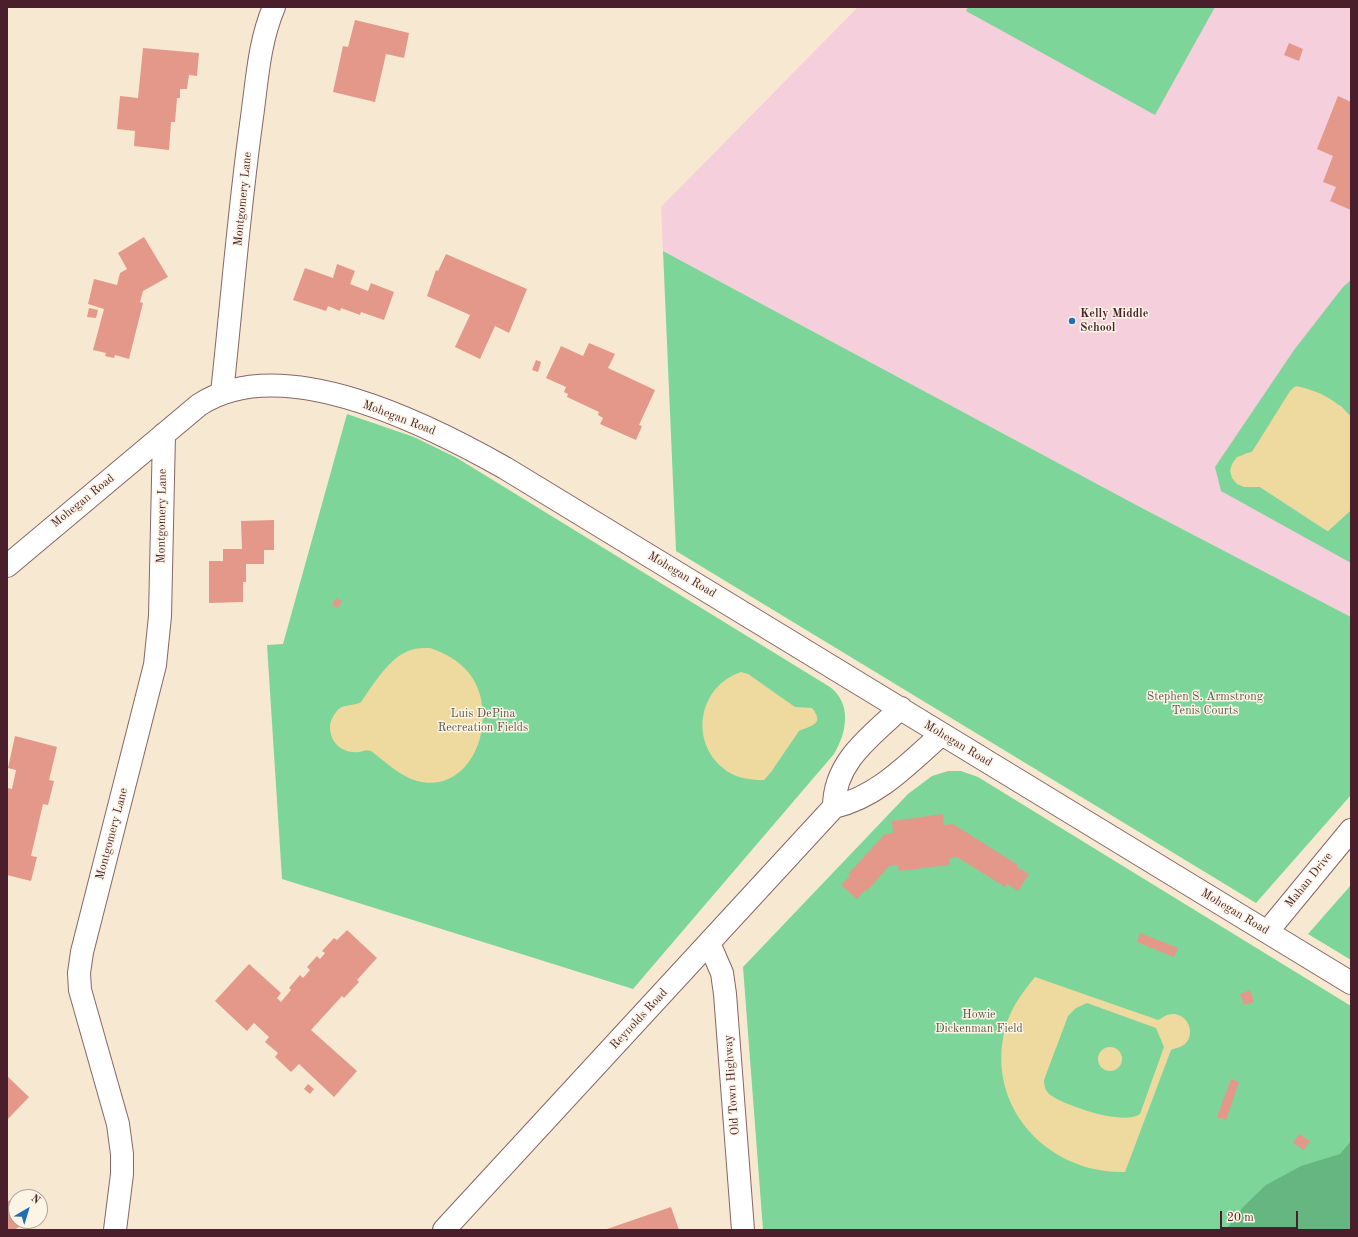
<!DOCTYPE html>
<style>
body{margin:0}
#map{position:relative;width:1358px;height:1237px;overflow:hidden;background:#f7e9d1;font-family:"Old Standard TT",serif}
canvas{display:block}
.frame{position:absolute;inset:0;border:8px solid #4a1f2b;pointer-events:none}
.north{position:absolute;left:8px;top:1189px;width:40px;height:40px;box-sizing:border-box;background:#fcf5e5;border:1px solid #b59f9b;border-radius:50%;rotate:38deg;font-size:11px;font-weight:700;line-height:16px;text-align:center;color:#4a1f2b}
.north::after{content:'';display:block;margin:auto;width:14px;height:18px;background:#1f6fb2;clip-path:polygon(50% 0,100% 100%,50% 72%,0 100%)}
.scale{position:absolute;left:1220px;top:1211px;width:78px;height:18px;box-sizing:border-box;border:2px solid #4a1f2b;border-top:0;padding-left:5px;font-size:12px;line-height:14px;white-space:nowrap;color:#4a1f2b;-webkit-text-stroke:3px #fcf5e5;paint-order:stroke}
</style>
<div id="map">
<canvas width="1358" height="1237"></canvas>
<div class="frame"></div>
<div class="north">N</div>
<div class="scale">20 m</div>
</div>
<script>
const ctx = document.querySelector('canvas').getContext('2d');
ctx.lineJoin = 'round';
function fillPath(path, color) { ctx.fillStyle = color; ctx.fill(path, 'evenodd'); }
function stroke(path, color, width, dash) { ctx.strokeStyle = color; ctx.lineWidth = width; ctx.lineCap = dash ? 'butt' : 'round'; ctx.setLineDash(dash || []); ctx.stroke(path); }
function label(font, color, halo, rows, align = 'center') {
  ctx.font = font + ' "Old Standard TT",serif'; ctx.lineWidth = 3; ctx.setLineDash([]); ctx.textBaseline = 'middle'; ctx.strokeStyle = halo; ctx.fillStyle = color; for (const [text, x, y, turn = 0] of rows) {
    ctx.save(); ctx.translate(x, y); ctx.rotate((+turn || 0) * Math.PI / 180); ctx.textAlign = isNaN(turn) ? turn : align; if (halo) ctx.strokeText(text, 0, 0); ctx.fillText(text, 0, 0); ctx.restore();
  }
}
fillPath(new Path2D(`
 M858 7H1351V617L1140 507 663 251 661 207Z`), '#f5cfdb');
fillPath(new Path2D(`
 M968 7H1215L1155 115 966 11Z
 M663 251 1140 507 1351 617V795L1256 903 676 551Z
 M1351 280V417L1341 406 1294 387 1252 452 1244 454 1252 487H1260L1324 529 1328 531 1351 510V563L1221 491 1215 467 1294 350 1343 287Z
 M347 414 414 437 457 458 830 687C852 704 847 732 834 754L633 989 282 879 267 645 283 644Z
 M948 771H961L978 777 1351 1006V1230H763L743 967 908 794 932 776Z
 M1351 885V960L1308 934Z`), '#7ed59a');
fillPath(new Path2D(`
 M1351 1141V1230H1226L1243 1207 1266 1185 1301 1166 1340 1154Z`), '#66b682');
fillPath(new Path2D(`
 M1296 386C1319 391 1335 399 1351 417V510L1328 531 1260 487H1244L1237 484 1232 478 1230 471 1232 464 1237 457 1252 452 1290 391Z
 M430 648C445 653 458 660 468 672 502 712 475 796 417 781 399 776 385 761 371 751 366 749 364 751 359 752 343 754 330 743 330 727 330 720 335 712 340 708 347 704 355 706 361 702 374 684 389 657 411 650 417 648 424 648 430 648Z
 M741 672 748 674 795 707 812 708C826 725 809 726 799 731L771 772 764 780C749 780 734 778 723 768 689 740 699 686 741 672Z
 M1035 977 1158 1020C1163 1018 1166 1014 1173 1014 1188 1014 1196 1034 1185 1044 1180 1048 1175 1048 1171 1050L1125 1172C1048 1174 985 1107 1005 1029 1010 1009 1022 993 1035 977ZM1087 1003 1156 1028 1164 1047 1140 1114C1124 1126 1067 1106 1052 1096 1046 1093 1044 1086 1044 1080L1068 1016 1076 1008Z
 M1098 1059a12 12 0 1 1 24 0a12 12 0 1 1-24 0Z`), '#eeda9e');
fillPath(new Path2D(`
 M355 20 409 33 404 58 386 54 375 102 333 92 343 46 348 47Z
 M1289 43 1303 49 1299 61 1284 55Z
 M143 48 199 53 197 76 189 75 187 89H180V98H177L175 122H171L169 150 134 146 135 131 117 129 120 96 138 98Z
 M1338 96 1351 102V210L1330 201 1336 187 1323 182 1333 156 1317 149Z
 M144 237 168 277 143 291 140 302 143 303 129 359 115 355 114 358 105 356 106 353 93 350 104 309 88 304 94 279 117 285 120 273 127 269 118 253Z
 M446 254 527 289 509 333 495 326 480 359 455 347 470 315 427 296 436 270 438 271Z
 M337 264 355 271 350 284 368 291 371 283 394 292 384 320 361 312 360 315 341 308 340 311 328 306 326 311 293 300 305 268 333 278Z
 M89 308 98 310 96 318 87 317Z
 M589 343 615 354 608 368 655 390 639 425 642 426 636 440 600 424 603 418 598 415 599 412 567 397 568 394 564 392 566 387 546 378 561 346 583 356Z
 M536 360 541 362 538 372 532 370Z
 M274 520V550H264V564H246V582H243V602L209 603V561H223V549H242L241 521Z
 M336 598 342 601 338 608 332 605Z
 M15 736 57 747 49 780 54 781 48 805 43 804 31 856 37 857 31 881 7 875V788L12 789 16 770 8 768Z
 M943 814 944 825 953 824 1018 865 1017 867 1029 874 1018 891 1007 884 1005 887 957 857 949 858 950 865 899 871 898 865 889 866 867 891 865 890 857 899 841 885 850 876 848 874 885 834 893 833 892 821Z
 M347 930 377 958 357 980 359 982 344 998 342 996 311 1030 357 1071 334 1097 299 1064 291 1072 275 1057 278 1053 265 1042 269 1037 254 1023 247 1031 215 1001 249 964 281 993 277 998 281 1002 291 990 289 988 300 975 303 978 310 970 307 967 317 956 320 959 325 953 322 951 334 938 337 940Z
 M1140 933 1178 948 1174 957 1137 942Z
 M1250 990 1254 1002 1244 1005 1240 994Z
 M7 1076 29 1097 7 1120Z
 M1231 1079 1239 1082 1226 1120 1217 1117Z
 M308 1084 314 1089 310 1094 304 1089Z
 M1299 1134 1310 1141 1304 1150 1293 1143Z
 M22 1193 24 1197H16V1221H29L14 1230H7V1202Z
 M671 1207 679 1230H604Z`), '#e39889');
const minor = new Path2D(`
 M222 393C232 301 239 209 252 117 257 81 259 42 274 7
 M7 566 199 405C282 350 429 425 505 468L1351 983
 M834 807C834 762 870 737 901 708
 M1267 932 1351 830
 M709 943 722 973 725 994 743 1230
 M115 1230 122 1174V1154L118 1124 80 990 79 973 82 952 155 665 160 616 164 434
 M444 1230 834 807C878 797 909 763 942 734`);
stroke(minor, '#876665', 24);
stroke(minor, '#fff', 22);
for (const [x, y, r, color] of [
 [1072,321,4,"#1f6fb2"]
]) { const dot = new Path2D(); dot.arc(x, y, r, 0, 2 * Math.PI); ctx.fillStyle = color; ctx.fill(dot); stroke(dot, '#fcf5e5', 1.5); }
label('12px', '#4a1f2b', '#fcf5e5', [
 ["Montgomery Lane",243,199,-84],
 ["Mohegan Road",399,418,21],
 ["Mohegan Road",83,501,-39],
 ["Montgomery Lane",162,516,-89],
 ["Mohegan Road",682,575,31],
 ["Mohegan Road",958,744,31],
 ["Montgomery Lane",112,834,-75],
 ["Mahan Drive",1309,880,-51],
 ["Mohegan Road",1235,912,31],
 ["Reynolds Road",639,1019,-47],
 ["Old Town Highway",732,1085,-94]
]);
label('bold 12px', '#4a1f2b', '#fcf5e5', [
 ["Kelly Middle",1080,314],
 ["School",1080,328]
], 'left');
label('12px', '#5a564c', '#fcf5e5', [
 ["Stephen S. Armstrong",1205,697],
 ["Tenis Courts",1205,711],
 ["Luis DePina",483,714],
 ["Recreation Fields",483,728],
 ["Howie",979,1015],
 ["Dickenman Field",979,1029]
]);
</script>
